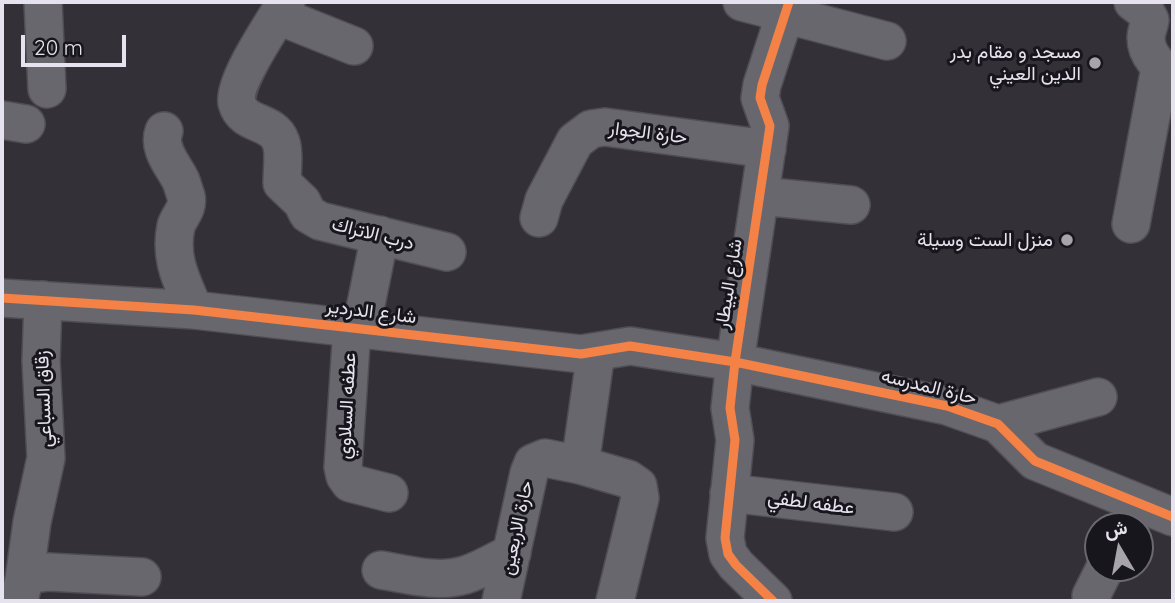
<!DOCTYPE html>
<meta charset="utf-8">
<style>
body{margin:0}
#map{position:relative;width:1175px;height:603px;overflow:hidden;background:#333038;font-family:Quicksand,Vazirmatn,sans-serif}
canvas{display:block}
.frame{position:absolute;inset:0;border:4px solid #e7e3ee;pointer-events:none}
.north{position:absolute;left:1084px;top:512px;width:70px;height:70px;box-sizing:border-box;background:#18161d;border:2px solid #6b6871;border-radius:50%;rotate:350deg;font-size:19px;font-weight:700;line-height:28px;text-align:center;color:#e7e3ee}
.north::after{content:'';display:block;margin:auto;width:24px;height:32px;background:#a8a4ae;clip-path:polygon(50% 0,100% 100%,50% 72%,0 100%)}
.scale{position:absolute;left:21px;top:35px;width:105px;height:32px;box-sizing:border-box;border:4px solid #e7e3ee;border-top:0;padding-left:9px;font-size:21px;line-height:24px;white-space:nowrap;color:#e7e3ee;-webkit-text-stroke:5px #18161d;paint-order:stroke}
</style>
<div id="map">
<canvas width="1175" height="603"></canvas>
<div class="frame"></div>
<div class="north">ش</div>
<div class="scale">20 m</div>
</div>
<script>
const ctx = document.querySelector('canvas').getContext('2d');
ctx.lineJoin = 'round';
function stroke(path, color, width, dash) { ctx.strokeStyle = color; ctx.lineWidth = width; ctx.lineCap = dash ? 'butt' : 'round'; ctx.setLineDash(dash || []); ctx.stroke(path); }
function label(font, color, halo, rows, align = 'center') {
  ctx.font = font + ' Quicksand,Vazirmatn,sans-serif'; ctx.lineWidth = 6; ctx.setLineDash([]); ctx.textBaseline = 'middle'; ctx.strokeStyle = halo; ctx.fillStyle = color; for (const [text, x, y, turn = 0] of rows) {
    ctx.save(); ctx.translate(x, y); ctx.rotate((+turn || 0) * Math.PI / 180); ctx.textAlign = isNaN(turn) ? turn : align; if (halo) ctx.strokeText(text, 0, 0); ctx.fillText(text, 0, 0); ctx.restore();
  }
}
const minor = new Path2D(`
 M43 2 47 89
 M286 2C275 21 232 83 237 103 243 126 272 120 280 140 285 150 282 171 282 183L302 202 308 214 320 221 447 252
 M742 2 769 9
 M1133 2 1145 11 1150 20C1149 26 1146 32 1146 38 1146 55 1160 68 1173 76
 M784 14 887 41
 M279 16 354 46
 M2 120 26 124
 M164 131C157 149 174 166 181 181 183 186 184 191 186 196 189 209 179 216 176 226 169 259 182 281 194 310
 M761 196 851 205
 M539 218 544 200 575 141 591 129 605 127 767 149
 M1131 224 1160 68
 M2 298 194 310 581 354 630 346 735 362 947 406 998 424 1035 461 1173 517
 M352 328 343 467 345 476 350 483 389 493
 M361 329 380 235
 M998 424 1098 397
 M580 465 596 352
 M729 493 894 512
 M381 570C409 575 438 583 465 575 481 570 497 560 512 553
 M24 580 32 522 46 458 41 361 43 300
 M1091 596 1105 568
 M19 600 24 580 34 574 48 572 142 577
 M501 601 529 473 533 463 545 458 580 465 628 479 638 486 640 498 615 601
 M773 601 736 565 728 554 725 538 735 440 730 408 735 362 770 126 760 98 762 85 789 2`);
stroke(minor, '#504d55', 40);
stroke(minor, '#69676e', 37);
stroke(new Path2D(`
 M2 298 194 310 581 354 630 346 735 362 947 406 998 424 1035 461 1173 517
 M773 601 736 565 728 554 725 538 735 440 730 408 735 362 770 126 760 98 762 85 789 2`), '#f48246', 9);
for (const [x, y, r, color] of [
 [1095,63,7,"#a8a4ae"],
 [1067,240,7,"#a8a4ae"]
]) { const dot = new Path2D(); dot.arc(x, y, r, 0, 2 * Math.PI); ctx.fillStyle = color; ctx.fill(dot); stroke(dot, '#18161d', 2.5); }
label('19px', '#e7e3ee', '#18161d', [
 ["مسجد و مقام بدر",1081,52],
 ["الدين العيني",1081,74],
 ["منزل الست وسيلة",1053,240]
], 'right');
label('19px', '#e7e3ee', '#18161d', [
 ["حارة الجوار",648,133,7],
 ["درب الاتراك",373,234,14],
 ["شارع البيطار",729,284,-81],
 ["شارع الدردير",371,312,7],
 ["حارة المدرسه",929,387,14],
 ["زقاق السباعي",44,399,-92],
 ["عطفه السلاوي",347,406,-87],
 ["عطفه لطفي",811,503,7],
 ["حارة الاربعين",517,528,-78]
]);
</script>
